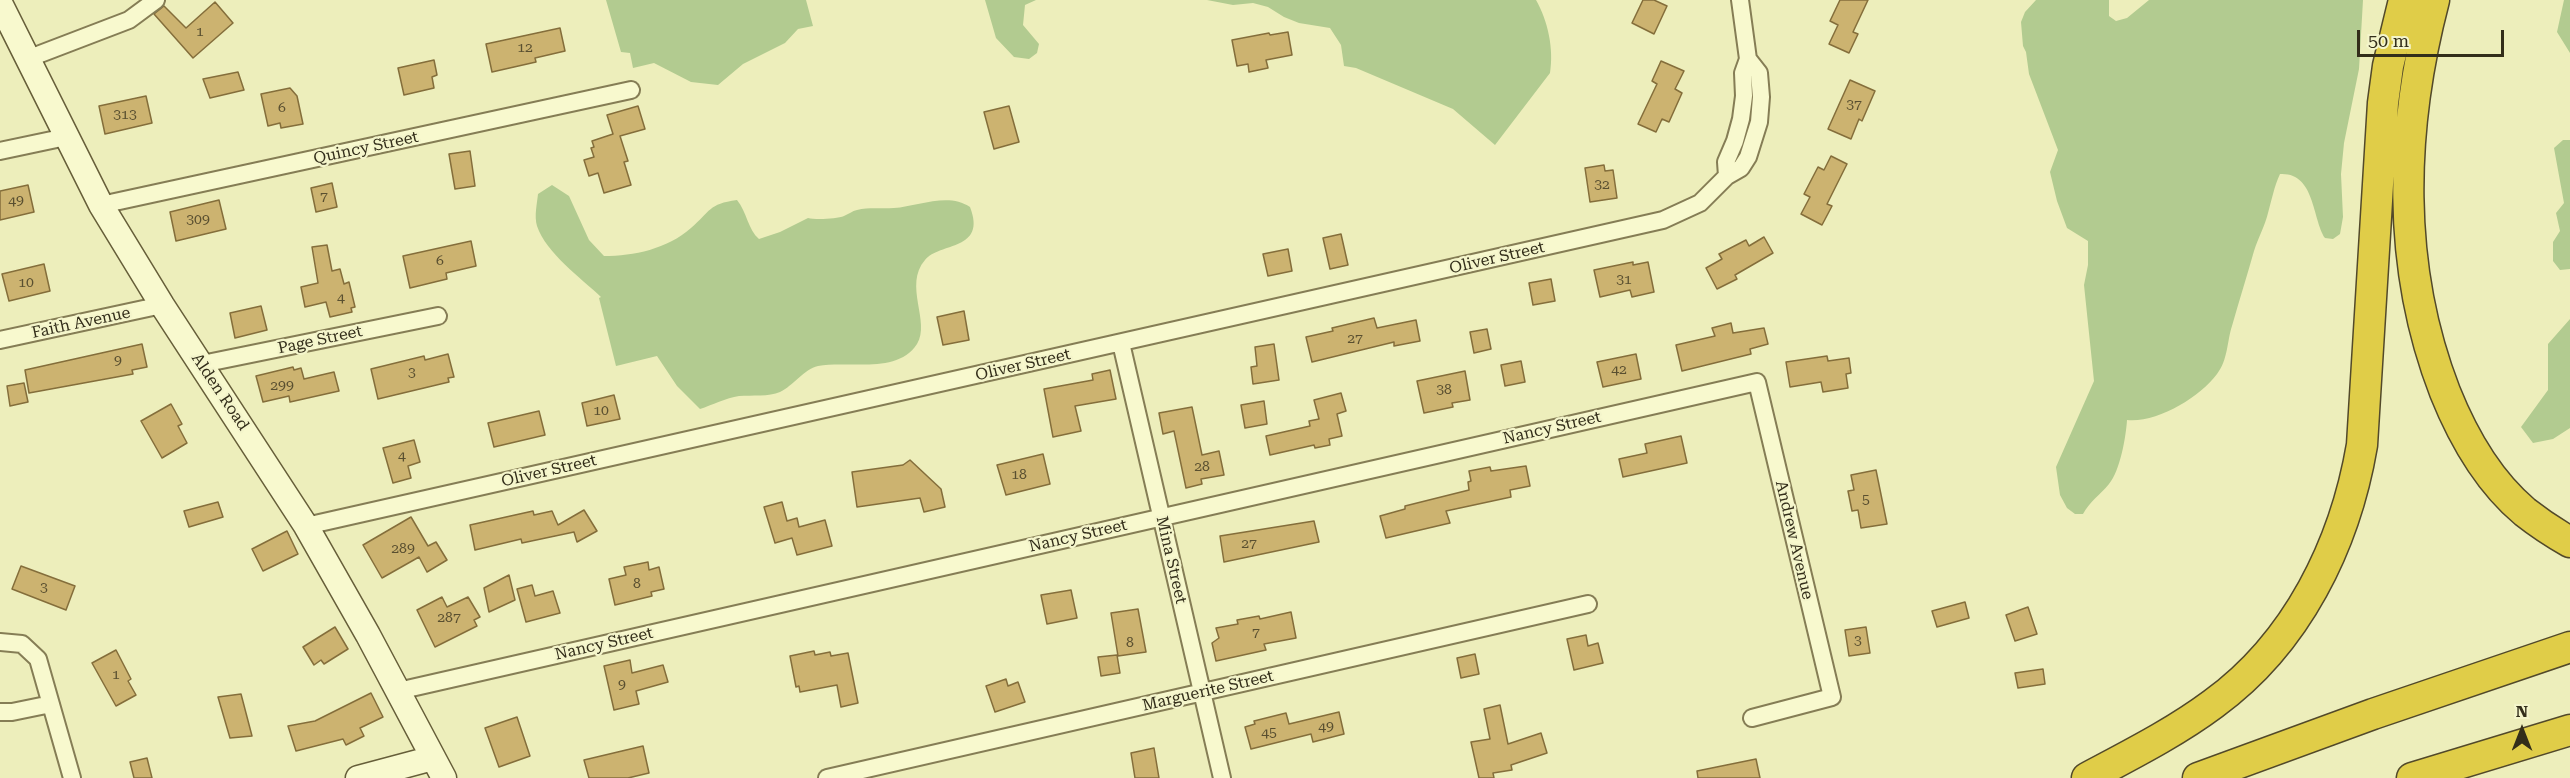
<!DOCTYPE html>
<style>
body{margin:0}
#map{position:relative;width:2570px;height:778px;overflow:hidden;background:#edeebb;font-family:"Roboto Serif",serif}
canvas{display:block}
.north{position:absolute;left:2492px;top:700px;width:60px;height:60px;-webkit-text-stroke:4px #f4f5cb;paint-order:stroke;rotate:0deg;font-size:16px;font-weight:700;line-height:24px;text-align:center;color:#332e1a}
.north::after{content:'';display:block;margin:auto;width:21px;height:27px;background:#332e1a;clip-path:polygon(50% 0,100% 100%,50% 72%,0 100%)}
.scale{position:absolute;left:2357px;top:30px;width:147px;height:27px;box-sizing:border-box;border:3px solid #332e1a;border-top:0;padding-left:8px;font-size:18px;line-height:21px;white-space:nowrap;color:#332e1a;-webkit-text-stroke:4px #f4f5cb;paint-order:stroke}
</style>
<div id="map">
<canvas width="2570" height="778"></canvas>
<div class="north">N</div>
<div class="scale">50 m</div>
</div>
<script>
const ctx = document.querySelector('canvas').getContext('2d');
ctx.lineJoin = 'round';
function fillPath(path, color) { ctx.fillStyle = color; ctx.fill(path, 'evenodd'); }
function stroke(path, color, width, dash) { ctx.strokeStyle = color; ctx.lineWidth = width; ctx.lineCap = dash ? 'butt' : 'round'; ctx.setLineDash(dash || []); ctx.stroke(path); }
function label(font, color, halo, rows, align = 'center') {
  ctx.font = font + ' "Roboto Serif",serif'; ctx.lineWidth = 4.5; ctx.setLineDash([]); ctx.textBaseline = 'middle'; ctx.strokeStyle = halo; ctx.fillStyle = color; for (const [text, x, y, turn = 0] of rows) {
    ctx.save(); ctx.translate(x, y); ctx.rotate((+turn || 0) * Math.PI / 180); ctx.textAlign = isNaN(turn) ? turn : align; if (halo) ctx.strokeText(text, 0, 0); ctx.fillText(text, 0, 0); ctx.restore();
  }
}
fillPath(new Path2D(`
 M606 0H806L813 26 798 29 785 43 743 64 718 85 691 82 654 63 633 68 630 53 621 52Z
 M985 0H1036L1025 5 1023 25 1039 44 1037 53 1029 59 1014 57 996 38Z
 M1207 0H1536C1548 21 1554 49 1550 73L1495 145 1453 109 1356 68 1344 66 1341 45 1330 28 1299 23 1284 17 1268 7 1253 3 1233 5Z
 M2036 0H2109V16L2116 21 2127 18 2149 0H2363L2359 69 2344 143 2341 174 2343 217 2340 234 2333 239 2325 238C2312 218 2315 172 2280 174 2274 187 2272 199 2268 213 2265 226 2258 238 2254 251 2247 276 2239 301 2232 326 2227 341 2228 360 2217 374 2199 398 2157 423 2127 420 2126 437 2120 471 2109 484 2100 495 2090 501 2083 514H2075L2067 508 2060 495 2056 467 2094 381 2084 285 2088 265V241L2067 228 2057 201 2050 172 2058 150 2029 74 2026 52 2023 46 2021 22 2025 12Z
 M2564 0H2570V53L2557 32Z
 M2563 140H2570V269L2560 270 2553 261V242L2560 231 2556 213 2564 203 2554 148Z
 M552 185 569 196 589 240 604 256C634 256 667 249 691 228 711 211 708 204 737 200 747 212 748 230 759 239L780 232 808 218C815 220 837 219 844 216 849 214 852 211 857 210 869 207 881 209 894 208 918 206 949 192 970 207 987 251 940 242 925 260 903 285 931 322 917 344 897 375 848 360 818 366 804 369 793 386 780 392 769 397 752 395 739 396 726 398 712 405 700 409L677 386 657 356 616 366 599 298 601 297C581 278 546 253 537 226 534 216 537 204 538 194Z
 M2570 319V428L2553 439 2533 443 2521 427 2548 390V344Z`), '#b2cb90');
const building = new Path2D(`
 M1643 0H1654L1667 6 1654 34 1632 23Z
 M1840 0H1868L1853 32 1858 34 1849 53 1829 44 1838 25 1830 21Z
 M215 2 233 23 193 58 154 14 164 6 186 28Z
 M560 28 565 51 535 58 536 62 492 72 486 44Z
 M1288 32 1292 55 1266 60 1268 68 1249 72 1248 64 1237 66 1232 40 1269 33 1270 35Z
 M434 60 437 75 432 77 434 88 404 95 398 68Z
 M1661 61 1684 71 1675 89 1682 93 1669 122 1662 119 1656 132 1638 124 1657 84 1652 81Z
 M238 72 244 90 210 98 203 79Z
 M1850 80 1875 91 1862 121 1859 119 1851 139 1828 129Z
 M290 88 297 96 303 124 281 128 280 123 268 126 261 94Z
 M146 96 152 123 105 134 99 106Z
 M638 106 645 129 620 136 628 161 624 162 631 185 604 193 598 173 589 176 584 160 594 157 591 148 594 147 592 141 613 134 607 115Z
 M1009 106 1019 142 994 149 984 112Z
 M470 151 475 186 455 189 449 154Z
 M1831 156 1847 164 1827 204 1832 206 1822 225 1801 214 1810 197 1804 194 1818 167 1824 170Z
 M1604 165 1605 171 1613 170 1617 198 1590 202 1585 168Z
 M332 183 337 207 316 212 311 188Z
 M28 185 34 212 0 220V191Z
 M219 200 226 229 176 241 170 212Z
 M1341 234 1348 265 1330 269 1323 238Z
 M1764 237 1773 253 1735 275 1737 279 1717 289 1706 268 1722 259 1719 254 1746 240 1749 246Z
 M471 241 476 266 446 273 447 279 410 288 403 256Z
 M327 245 332 271 340 269 344 284 349 282 355 307 351 308 352 312 330 317 326 302 305 307 301 287 318 283 312 247Z
 M1288 249 1292 271 1268 276 1263 254Z
 M1633 262V265L1648 262 1654 292 1632 297 1630 290 1600 297 1594 270Z
 M44 264 50 291 9 301 2 274Z
 M1551 279 1555 301 1533 305 1529 283Z
 M261 306 267 330 235 338 230 313Z
 M964 311 969 340 943 345 937 317Z
 M1374 318 1377 328 1416 320 1420 341 1394 346V342L1312 362 1306 337 1333 331 1332 328Z
 M1731 323 1733 333 1764 328 1768 344 1750 349 1751 354 1682 371 1676 345 1715 336 1712 328Z
 M1487 329 1491 349 1474 353 1470 332Z
 M142 344 147 367 132 370 133 374 29 393 25 370Z
 M1274 344 1279 380 1253 384 1251 367 1257 366 1255 347Z
 M448 354 454 377 448 378 449 382 378 399 371 369 424 356 425 360Z
 M1636 354 1641 379 1603 387 1597 362Z
 M1827 356 1828 361 1849 358 1851 373 1846 374 1848 388 1823 392 1821 382 1790 387 1786 362Z
 M1521 361 1525 382 1505 386 1501 365Z
 M293 367 294 370 301 368 304 379 334 372 339 391 290 402 289 396 263 402 256 376Z
 M1110 370 1116 399 1075 406 1081 431 1053 437 1044 389 1093 380 1092 374Z
 M1465 371 1470 400 1452 403 1453 407 1424 413 1417 381Z
 M24 383 28 402 10 406 7 386Z
 M1341 393 1346 411 1337 414 1342 436 1329 439 1330 445 1315 448 1314 445 1270 455 1266 436 1310 426 1309 421 1319 419 1314 400Z
 M614 395 620 419 587 426 582 403Z
 M1264 401 1267 424 1245 428 1241 405Z
 M171 404 182 424 178 426 187 443 162 458 141 421Z
 M1192 407 1202 455 1219 451 1224 475 1201 479 1202 484 1186 488 1174 431 1163 434 1159 413Z
 M539 411 545 435 494 447 488 423Z
 M1681 436 1687 463 1623 477 1619 459 1647 453 1645 444Z
 M414 440 420 462 408 466 411 478 393 483 383 448Z
 M1043 454 1050 484 1006 495 997 465Z
 M910 460 941 489 945 507 924 512 920 498 857 507 852 472 903 465Z
 M1526 466 1530 486 1510 490 1511 497 1446 511 1450 523 1386 538 1380 516 1405 509V506L1469 490 1468 482 1471 481 1469 471 1490 467 1491 471Z
 M1876 470 1887 524 1861 528 1858 510 1852 511 1848 491 1854 490 1851 475Z
 M218 502 223 517 189 527 184 511Z
 M782 502 787 521 797 518 799 527 825 520 832 546 797 555 792 538 775 543 764 507Z
 M584 510 597 531 577 542 574 532 522 543 521 539 475 550 470 525 533 511 534 515 552 511 558 525Z
 M411 517 428 546 436 542 447 560 427 572 419 557 382 578 363 545Z
 M1314 521 1319 542 1224 562 1220 536Z
 M287 531 298 554 263 571 252 549Z
 M648 562 649 570 659 567 664 589 651 592 652 596 615 605 609 579 626 575 624 567Z
 M21 566 75 586 66 610 12 589Z
 M509 575 515 600 489 612 484 588Z
 M532 585 535 596 553 591 560 613 526 622 517 589Z
 M1071 590 1077 618 1047 624 1041 595Z
 M442 597 447 607 468 597 480 617 474 620 477 626 435 647 417 610Z
 M1965 602 1969 618 1937 627 1932 611Z
 M2028 607 2037 634 2015 641 2006 615Z
 M1138 609 1146 652 1118 656 1111 613Z
 M1291 612 1296 638 1264 644 1266 650 1216 661 1212 643 1219 638 1216 628 1238 624 1237 620 1259 616 1260 619Z
 M335 627 348 649 324 664 321 660 314 665 303 647Z
 M1866 627 1870 653 1849 656 1845 630Z
 M1586 635 1588 646 1598 643 1603 663 1574 670 1567 639Z
 M116 650 131 679 128 681 136 695 116 706 92 663Z
 M814 651 815 655 830 652 831 656 848 653 858 703 841 707 837 685 800 692 799 686 796 687 790 656Z
 M1475 654 1479 674 1461 678 1457 658Z
 M1117 655 1120 673 1101 676 1098 657Z
 M630 660 632 673 663 665 668 682 636 691 639 704 614 710 604 666Z
 M2043 669 2045 684 2018 688 2015 673Z
 M1006 679 1008 686 1018 682 1025 702 995 712 986 686Z
 M371 693 383 717 360 728 364 736 346 745 343 739 296 751 288 726 315 721Z
 M241 694 252 736 230 738 218 697Z
 M1500 705 1508 744 1541 733 1547 753 1511 765 1512 770 1493 773 1494 778H1479L1471 742 1490 739 1484 709Z
 M1339 712 1344 734 1313 742 1311 734 1251 749 1245 727 1255 724 1254 721 1286 713 1289 724Z
 M517 717 530 756 499 767 485 728Z
 M643 746 649 773 628 778H589L584 760Z
 M1154 748 1159 778H1135L1131 753Z
 M147 758 152 778H134L130 762Z
 M1756 759 1760 778H1698L1697 771Z`);
fillPath(building, '#ccb370');
stroke(building, '#846e3b', 1.5);
const street = new Path2D(`
 M27 59 129 20 156 0
 M0 151 66 137
 M1727 176 1726 162 1735 141 1741 119 1744 96 1743 73 1748 59 1740 0
 M101 205 631 90
 M0 340 162 305
 M1121 343 1222 778
 M202 364 438 316
 M306 526 1663 220 1700 203 1727 176 1741 168 1748 157 1759 122 1761 97 1759 73 1748 59
 M0 642 22 644 38 659 72 778
 M398 691 1757 382 1832 697 1752 718
 M0 712H12L51 704
 M827 778 1588 604`);
const secondary = new Path2D(`
 M0 3 101 205 162 305 306 526 368 635 444 778
 M358 778 433 758`);
const highway = new Path2D(`
 M2434 0C2400 130 2396 266 2445 392 2463 437 2487 480 2525 512 2539 523 2554 533 2570 542
 M2087 778C2130 755 2174 733 2213 704 2297 643 2345 545 2362 445L2383 103 2388 66 2404 0
 M2198 778 2373 714 2570 647
 M2412 778 2570 730`);
stroke(street, '#857d55', 20);
stroke(secondary, '#665e39', 27);
stroke(highway, '#52492a', 33);
stroke(street, '#f8f9ce', 16);
stroke(secondary, '#f8f9ce', 24);
stroke(highway, '#e0cd48', 30);
label('14px', '#594f30', null, [
 ["1",200,32],
 ["12",525,48],
 ["37",1854,105],
 ["6",282,108],
 ["313",125,115],
 ["32",1602,185],
 ["7",324,197],
 ["49",16,201],
 ["309",198,220],
 ["6",440,261],
 ["31",1624,280],
 ["10",26,283],
 ["4",341,298],
 ["27",1355,339],
 ["9",118,361],
 ["42",1619,370],
 ["3",412,373],
 ["299",282,386],
 ["38",1444,390],
 ["10",601,411],
 ["4",402,456],
 ["28",1202,467],
 ["18",1019,475],
 ["5",1866,500],
 ["27",1249,544],
 ["289",403,549],
 ["8",637,584],
 ["3",44,588],
 ["287",449,618],
 ["7",1256,633],
 ["3",1858,641],
 ["8",1130,643],
 ["1",116,675],
 ["9",622,685],
 ["49",1326,727],
 ["45",1269,733]
]);
label('16px', '#332e1a', '#f4f5cb', [
 ["Quincy Street",366,148,-12],
 ["Oliver Street",1497,258,-13],
 ["Faith Avenue",81,323,-12],
 ["Page Street",320,340,-12],
 ["Oliver Street",1023,365,-13],
 ["Alden Road",220,392,56],
 ["Nancy Street",1552,428,-13],
 ["Oliver Street",549,471,-13],
 ["Nancy Street",1078,536,-13],
 ["Andrew Avenue",1794,540,77],
 ["Mina Street",1171,560,77],
 ["Nancy Street",604,644,-13],
 ["Marguerite Street",1208,691,-13]
]);
</script>
